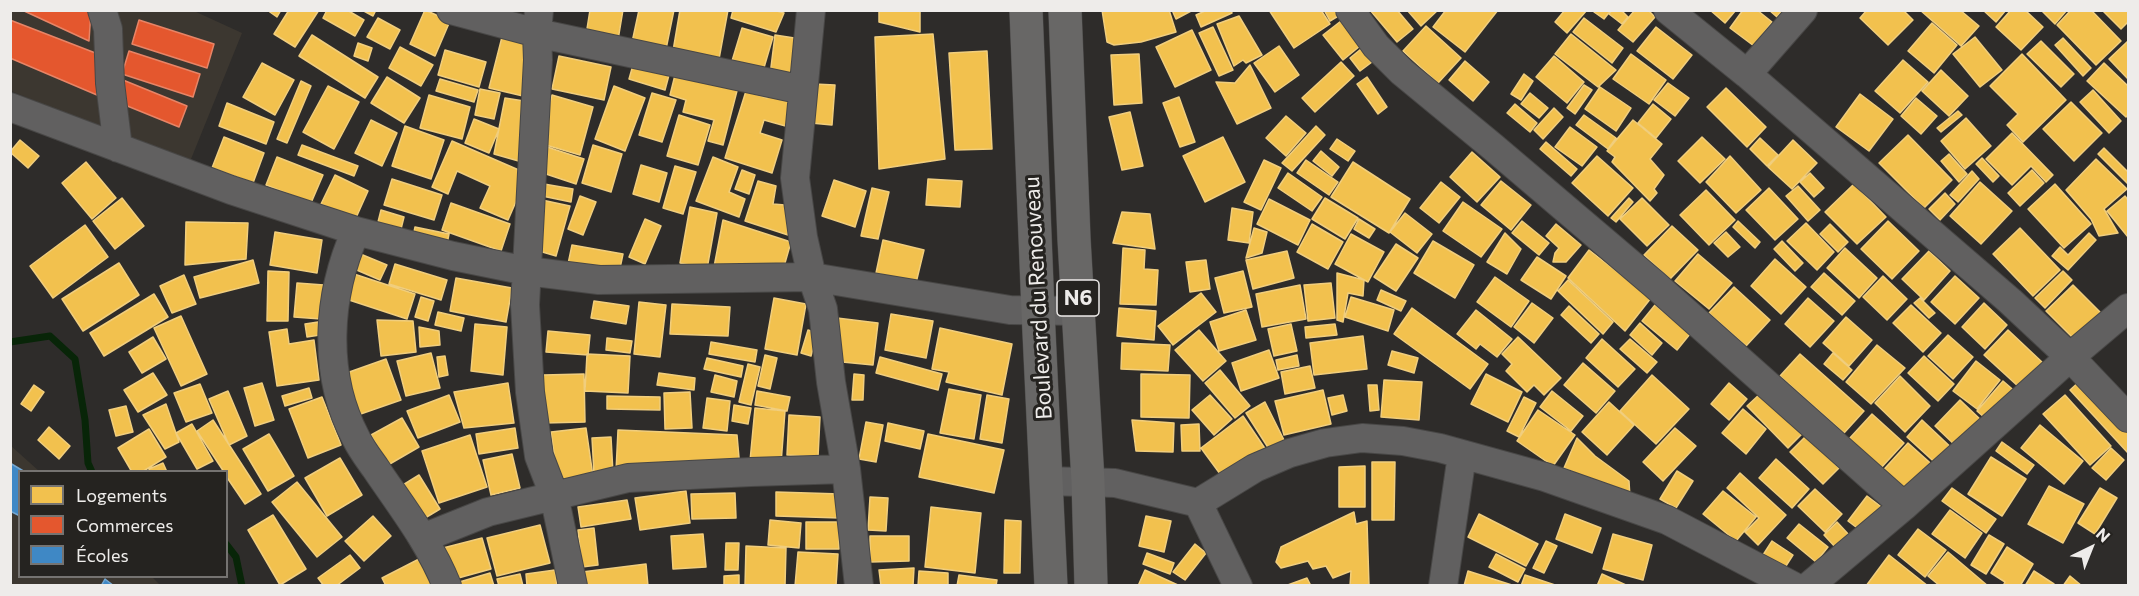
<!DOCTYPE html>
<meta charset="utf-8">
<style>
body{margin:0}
#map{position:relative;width:2139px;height:596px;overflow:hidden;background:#2e2c2a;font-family:Commissioner,sans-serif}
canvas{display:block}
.frame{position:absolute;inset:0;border:12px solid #eeecea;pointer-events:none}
.legend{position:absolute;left:18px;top:470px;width:210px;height:108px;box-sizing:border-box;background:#252320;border:2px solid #757371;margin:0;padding:8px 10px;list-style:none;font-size:18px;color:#eeecea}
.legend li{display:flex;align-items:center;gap:12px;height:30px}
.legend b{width:30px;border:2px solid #757371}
.north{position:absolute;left:2061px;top:518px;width:60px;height:60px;-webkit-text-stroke:4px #252320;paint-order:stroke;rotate:43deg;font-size:16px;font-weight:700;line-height:24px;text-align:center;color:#eeecea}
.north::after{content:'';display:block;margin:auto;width:21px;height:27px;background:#eeecea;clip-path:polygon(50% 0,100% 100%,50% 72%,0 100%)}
</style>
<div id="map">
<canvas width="2139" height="596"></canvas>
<div class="frame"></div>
<ul class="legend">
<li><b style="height:16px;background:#f2c14e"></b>Logements</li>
<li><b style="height:16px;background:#e4572e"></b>Commerces</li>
<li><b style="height:16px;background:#3f88c5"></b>Écoles</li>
</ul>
<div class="north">N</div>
</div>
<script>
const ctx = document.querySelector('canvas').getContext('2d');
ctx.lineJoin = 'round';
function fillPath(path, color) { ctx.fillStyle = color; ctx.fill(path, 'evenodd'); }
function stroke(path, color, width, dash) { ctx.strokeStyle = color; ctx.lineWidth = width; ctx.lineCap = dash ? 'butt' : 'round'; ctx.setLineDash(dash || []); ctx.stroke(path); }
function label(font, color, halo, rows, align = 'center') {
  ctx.font = font + ' Commissioner,sans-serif'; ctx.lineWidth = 6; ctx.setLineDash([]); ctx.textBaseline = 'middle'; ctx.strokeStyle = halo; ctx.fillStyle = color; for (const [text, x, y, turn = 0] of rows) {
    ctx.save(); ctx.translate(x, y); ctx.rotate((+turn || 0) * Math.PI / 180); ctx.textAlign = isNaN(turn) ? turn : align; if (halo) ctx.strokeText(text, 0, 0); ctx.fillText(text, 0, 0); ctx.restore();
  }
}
fillPath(new Path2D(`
 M10 11H194L242 33 189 164 11 91Z
 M10 445 39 471 20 472V576L152 577 160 585H11Z`), '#3c3730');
const homes = new Path2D(`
 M267 10H281L277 17Z
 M289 10H319L295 47 274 34Z
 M327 10H347L364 20 355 36 323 18Z
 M362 10H376L373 16Z
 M425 10 450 21 435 56 410 44Z
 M590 10H623L618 40 586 35Z
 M639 10H674L665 54 631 47Z
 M680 10H728L719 59 673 51Z
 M733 10H773L784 13 776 32 731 18Z
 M879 10H920V32L879 22Z
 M1102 10H1169L1176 32 1141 42 1114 45 1107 42Z
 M1172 10H1193L1176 19Z
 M1207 10H1231L1232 13 1201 27 1196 15Z
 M1269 10H1321L1330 24 1294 48Z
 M1324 10H1337L1340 15 1330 21Z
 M1370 10H1397L1413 29 1397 42Z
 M1407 10H1438L1421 26Z
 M1446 10H1498L1465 52 1433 27Z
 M1565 10H1587L1567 33 1555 22Z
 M1595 10H1611L1604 19 1594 12Z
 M1612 10H1621L1628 17 1622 24 1609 14Z
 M1635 10H1648L1655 17 1633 42 1618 30Z
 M1710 10H1736L1725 23Z
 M1743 10H1757L1772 22 1754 46 1730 28Z
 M1769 10H1782L1777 17Z
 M1867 10H1903L1913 20 1888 45 1860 18Z
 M1920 10H1960L1979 26 1961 46Z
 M1983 10H2006L1996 22Z
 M2011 10H2025L2043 27 2021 50 1996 27Z
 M2041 10H2067L2055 24Z
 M2071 10H2091L2121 41 2096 65 2057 25Z
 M2102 10H2128V22L2121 29Z
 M1239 16 1262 55 1246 63 1243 60 1234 66 1217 24Z
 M378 18 400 30 390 49 367 37Z
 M1584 18 1623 48 1612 63 1573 32Z
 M1341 21 1360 46 1343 60 1323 35Z
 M1932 23 1957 45 1934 73 1908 51Z
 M1426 26 1461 58 1438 83 1403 51Z
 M1213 27 1233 70 1219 76 1199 33Z
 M1656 27 1692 55 1673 79 1637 51Z
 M742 28 773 37 763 71 732 61Z
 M1192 30 1211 70 1175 87 1156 47Z
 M933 34 945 159 879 169 875 37Z
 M1571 34 1616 70 1598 87 1555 54Z
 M312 35 378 77 365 98 299 56Z
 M775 35 801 39 796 79 770 75Z
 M502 37 536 45 523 96 489 88Z
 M1975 37 2002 70 1980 87 1953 54Z
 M2063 38 2091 68 2083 76 2055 45Z
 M2041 41 2074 74 2061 87 2027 54Z
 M2128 41V79L2109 59Z
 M358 43 372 48 368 61 354 56Z
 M1279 46 1299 75 1275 92 1254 63Z
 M400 47 433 65 421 86 389 68Z
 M1361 49 1372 62 1360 71 1350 58Z
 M445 50 486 62 479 87 438 75Z
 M987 51 992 149 955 150 949 53Z
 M1139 54 1142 103 1114 105 1111 55Z
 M1631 54 1666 80 1649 104 1613 79Z
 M2022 54 2066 100 2023 142 2007 125 2018 114 1990 86Z
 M559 56 611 67 604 100 552 89Z
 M1554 56 1584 82 1567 103 1536 77Z
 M1903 60 1928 82 1900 113 1875 91Z
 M1465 61 1489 82 1473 101 1449 80Z
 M1341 62 1354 76 1315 112 1302 98Z
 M262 63 294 80 275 115 243 97Z
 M2104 63 2128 86V115L2126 117 2087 81Z
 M633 65 669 75 665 90 629 79Z
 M1250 65 1271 108 1237 124 1216 82 1235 83Z
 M1941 70 1968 96 1949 116 1922 91Z
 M676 71 738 87 723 145 708 141 714 120 683 112 686 100 670 95Z
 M1524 74 1533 81 1521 100 1511 94Z
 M387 77 420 98 404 123 371 103Z
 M1367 77 1387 107 1378 114 1357 84Z
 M440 79 478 90 474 102 436 91Z
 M301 81 311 86 287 143 277 139Z
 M1668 83 1689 98 1675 116 1654 100Z
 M814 84 835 85 832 125 811 123Z
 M1584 85 1592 90 1575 114 1567 108Z
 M328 86 359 102 334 149 303 132Z
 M614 86 645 98 625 151 595 139Z
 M1600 87 1631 108 1616 131 1585 109Z
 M1726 88 1766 127 1747 147 1707 107Z
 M480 89 500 93 494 119 475 115Z
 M2093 90 2121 121 2109 133 2080 102Z
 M746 91 767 98 769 91 797 100 789 127 764 120 760 133 782 140 772 173 725 158Z
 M652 93 676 100 662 142 639 135Z
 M1530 93 1548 108 1539 118 1521 104Z
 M1860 94 1893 119 1869 151 1836 127Z
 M429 95 470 107 462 139 420 128Z
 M552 95 593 107 580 155 539 143Z
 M1179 97 1195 142 1180 147 1163 103Z
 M505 98 524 101 522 162 494 154Z
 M1916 98 1937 116 1921 134 1901 116Z
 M2071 102 2102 133 2074 161 2043 129Z
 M227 103 274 122 266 144 219 126Z
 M1515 104 1537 123 1530 132 1507 113Z
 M1653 104 1671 119 1656 138 1638 123Z
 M1554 108 1563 117 1543 139 1534 130Z
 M1958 111 1962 115 1941 132 1937 128Z
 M1130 112 1143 166 1122 170 1109 117Z
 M679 115 710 125 698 165 667 156Z
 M1584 115 1616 138 1608 149 1576 125Z
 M1286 116 1306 133 1286 156 1266 138Z
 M1966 118 1991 146 1965 169 1941 141Z
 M474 119 499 129 489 153 465 143Z
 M371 120 397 133 382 166 355 153Z
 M1633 120 1662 144 1650 159 1664 175 1654 189 1657 193 1650 201 1612 162 1615 157 1607 151Z
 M405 126 444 140 431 179 392 166Z
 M1316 126 1325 135 1292 171 1282 163Z
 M1570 127 1597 147 1582 166 1555 147Z
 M2012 133 2053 175 2046 182 2031 166 2012 185 1986 159Z
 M1908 135 1952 180 1924 208 1879 163Z
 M224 137 264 153 253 183 212 168Z
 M1223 137 1245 182 1205 202 1183 156Z
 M1702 137 1725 159 1700 183 1678 161Z
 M1760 138 1778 155 1767 166 1750 149Z
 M1337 139 1355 151 1348 161 1330 149Z
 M20 140 39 156 28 168 10 152Z
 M1793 140 1817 163 1792 189 1768 167Z
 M452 141 528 174 508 220 480 208 490 186 457 171 448 194 432 187Z
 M1546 142 1577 169 1571 176 1540 149Z
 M302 145 358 166 354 176 298 155Z
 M593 145 622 154 611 192 582 183Z
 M547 147 584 159 576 184 540 172Z
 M2104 148 2128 172V184L2098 154Z
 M1321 151 1339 167 1332 176 1313 161Z
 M1472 152 1500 177 1477 202 1450 177Z
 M1949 154 1967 174 1959 182 1941 161Z
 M1597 156 1633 188 1608 216 1572 183Z
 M1730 156 1761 190 1736 213 1706 182Z
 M277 157 323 175 311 203 266 185Z
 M713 157 738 167 729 192 745 199 739 217 696 201Z
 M1982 158 1999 176 1993 182 1976 164Z
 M2096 159 2127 189 2104 209 2118 233 2099 236 2091 219 2066 190Z
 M1264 160 1281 168 1261 210 1244 202Z
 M1306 160 1338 182 1329 195 1297 173Z
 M86 162 116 198 92 219 62 183Z
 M1353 162 1410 199 1389 233 1331 197Z
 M641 165 667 173 659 202 633 194Z
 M675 166 696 172 683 214 663 208Z
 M742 170 755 175 749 194 735 189Z
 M2032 170 2044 183 2020 206 2008 193Z
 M1972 171 1979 179 1958 202 1950 195Z
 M1288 173 1322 197 1312 211 1278 188Z
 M1810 173 1824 188 1814 197 1800 182Z
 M335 175 368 191 355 220 321 204Z
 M392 179 442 195 434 220 384 205Z
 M928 179 962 181 960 207 926 205Z
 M834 180 866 191 855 227 822 216Z
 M758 181 776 186 773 204 785 205 788 235 745 221Z
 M1501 181 1531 205 1511 230 1481 205Z
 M1441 182 1460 197 1439 223 1420 208Z
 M1980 182 2012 211 1981 244 1950 216Z
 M544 184 573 189 571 202 542 196Z
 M1854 184 1886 217 1857 244 1825 212Z
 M2055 184 2091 224 2064 248 2028 209Z
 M1798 186 1820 210 1808 221 1786 196Z
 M872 188 889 192 878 239 861 236Z
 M1769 188 1798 219 1775 240 1746 210Z
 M1706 190 1735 220 1709 245 1680 215Z
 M1945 193 1955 204 1940 220 1929 209Z
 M580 196 596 202 583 235 568 229Z
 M2125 196 2128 200V237L2107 211Z
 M122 198 144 226 115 249 93 221Z
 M1325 198 1358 218 1345 239 1312 219Z
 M1629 198 1633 202 1616 222 1611 218Z
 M1642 198 1669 225 1647 246 1620 219Z
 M1269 199 1310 220 1298 245 1257 224Z
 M542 200 570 206 556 256 539 251Z
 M1463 202 1502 229 1481 257 1443 231Z
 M451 203 510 224 501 251 442 230Z
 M690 207 717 213 707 269 680 263Z
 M1232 208 1253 212 1249 243 1228 240Z
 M381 210 404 217 400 233 377 226Z
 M1122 212 1150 214 1155 249 1113 243Z
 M1405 213 1432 234 1417 253 1390 232Z
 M645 219 661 226 645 264 629 257Z
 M1359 219 1375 229 1369 238 1354 229Z
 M723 220 791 242 783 270 714 267Z
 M1522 221 1549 243 1539 255 1512 233Z
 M1738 221 1760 242 1755 248 1733 227Z
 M1888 221 1919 251 1892 279 1861 249Z
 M186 222 248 223 246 259 185 265Z
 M1806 223 1834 252 1817 270 1787 241Z
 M1312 224 1343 242 1328 269 1297 252Z
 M1556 224 1581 245 1566 262H1553L1555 253 1559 248 1546 236Z
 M1830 224 1848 242 1838 252 1820 234Z
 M85 225 108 257 53 298 30 266Z
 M1672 226 1698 250 1670 279 1644 255Z
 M415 227 449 234 447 244 413 237Z
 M1254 228 1267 232 1262 253 1246 258Z
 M2020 228 2060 270 2033 296 1993 254Z
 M275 232 322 240 317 273 270 265Z
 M1726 232 1740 247 1728 257 1714 243Z
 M1505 233 1521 249 1507 274 1487 262Z
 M2089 233 2096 240 2068 270 2052 256 2060 247 2068 255Z
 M1351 234 1384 252 1368 282 1335 264Z
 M883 240 924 250 916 283 876 273Z
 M1433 241 1474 265 1455 298 1414 273Z
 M1782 241 1803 263 1795 271 1774 249Z
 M1396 244 1418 258 1396 291 1374 277Z
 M572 245 623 254 619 273 568 264Z
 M1123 248 1145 250 1144 269 1158 270 1156 305 1120 304Z
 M1845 248 1877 278 1859 298 1827 268Z
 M1589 250 1651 298 1625 331 1568 278Z
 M1287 251 1294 278 1253 289 1246 260Z
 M1929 251 1950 271 1924 300 1902 279Z
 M358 253 387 265 380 280 352 268Z
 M1698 254 1732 283 1709 309 1675 281Z
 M1537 257 1566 276 1551 299 1521 280Z
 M1775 259 1806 287 1781 314 1751 286Z
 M253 260 259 283 200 298 194 277Z
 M1206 260 1210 289 1190 292 1186 262Z
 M119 263 139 295 83 331 62 299Z
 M395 264 447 280 441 300 389 284Z
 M268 271 289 272 288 321H267Z
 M1243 271 1252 307 1224 313 1215 278Z
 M2063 271 2072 280 2045 308 2035 298Z
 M1337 273 1364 280 1363 296 1348 293 1343 322 1337 320Z
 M1824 273 1855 301 1842 315 1811 287Z
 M354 274 415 294 407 319 346 299Z
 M184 275 196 304 172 313 160 286Z
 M1883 276 1907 299 1887 320 1863 297Z
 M1955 276 1979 298 1955 324 1931 302Z
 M1495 277 1529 301 1511 327 1477 302Z
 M456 278 512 288 506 322 450 311Z
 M1568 280 1613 322 1603 334 1558 291Z
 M297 283 324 285 321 319 294 317Z
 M1331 283 1335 318 1308 321 1304 285Z
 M1300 285 1306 319 1262 327 1256 294Z
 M2073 285 2103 315 2076 341 2046 311Z
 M1734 287 1770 320 1746 346 1709 313Z
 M1381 290 1406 301 1401 311 1377 300Z
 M1201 293 1216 312 1173 345 1158 326Z
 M154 294 168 317 104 356 90 333Z
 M421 297 434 301 428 321 415 317Z
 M1351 297 1394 310 1388 331 1345 317Z
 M774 298 806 304 797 355 765 349Z
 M1808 298 1834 321 1810 347 1785 324Z
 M1920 298 1935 313 1929 318 1914 303Z
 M594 301 629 306 626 324 591 318Z
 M639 302 666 305 660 357 634 354Z
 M1532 303 1553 318 1534 343 1514 327Z
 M1984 303 2007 325 1985 349 1962 327Z
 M672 304 730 307 728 336 670 334Z
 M1655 305 1690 334 1677 350 1642 321Z
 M1911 305 1941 333 1923 352 1893 323Z
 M1569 306 1599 334 1591 343 1561 315Z
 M1119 308 1156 311 1154 340 1117 336Z
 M1412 308 1488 364 1470 389 1394 334Z
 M1246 310 1256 340 1219 351 1210 322Z
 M1476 310 1512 339 1497 357 1480 344 1476 349 1457 334Z
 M438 312 464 318 461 331 435 325Z
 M891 314 933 321 926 358 885 350Z
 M181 316 207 374 181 386 154 328Z
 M1846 317 1872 340 1849 366 1823 343Z
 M837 318 878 323 873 365 832 361Z
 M377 320 413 321 416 352 381 356Z
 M318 322 320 335 307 337 305 324Z
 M1640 323 1662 343 1652 355 1630 335Z
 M475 324 507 327 503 375 471 371Z
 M1291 324 1297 351 1274 356 1268 329Z
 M1335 324 1337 335 1306 338 1305 327Z
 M419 327 439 331 440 345 420 347Z
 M940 328 1012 344 1002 395 946 382 949 372 932 369Z
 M287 329 289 344 314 340 319 380 277 386 269 332Z
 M808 330 817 333 811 356 801 353Z
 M1199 330 1226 361 1203 381 1175 350Z
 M2008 330 2043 363 2020 388 1984 355Z
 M548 331 590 335 588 355 546 352Z
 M1948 335 1973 357 1953 379 1928 356Z
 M1363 336 1367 369 1314 375 1310 343Z
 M153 337 166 359 142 373 129 352Z
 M1518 337 1561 378 1544 395 1534 385 1527 392 1506 371 1512 364 1502 354Z
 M607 338 632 341 630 353 606 350Z
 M1602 339 1635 369 1618 387 1586 358Z
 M1630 339 1657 362 1647 373 1620 349Z
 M711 342 757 350 755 362 709 354Z
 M1122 343 1170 345 1168 371 1121 369Z
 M1877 345 1905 368 1871 404 1846 382Z
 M1269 350 1279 378 1241 391 1232 363Z
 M1392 351 1418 358 1414 373 1388 365Z
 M431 353 440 388 406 396 397 361Z
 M1833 353 1852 370 1843 380 1824 364Z
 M587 354 630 356 628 393 585 391Z
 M1800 354 1864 411 1844 433 1780 376Z
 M765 355 777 358 770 389 758 386Z
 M1297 355 1299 366 1278 370 1276 360Z
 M445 356 448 375 439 377 437 357Z
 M1924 356 1954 384 1938 401 1908 373Z
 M880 357 942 374 938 390 876 373Z
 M707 358 743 366 741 377 704 369Z
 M386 359 401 400 352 417 338 376Z
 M1976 361 2000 380 1977 409 1953 391Z
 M1583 363 1615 391 1596 413 1564 385Z
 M748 364 760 367 751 405 739 402Z
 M1310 366 1315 388 1285 394 1281 372Z
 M1220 370 1250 406 1235 418 1205 383Z
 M153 373 167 395 138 412 124 390Z
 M659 373 695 378 694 390 657 385Z
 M584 374 585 422 544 423 543 375Z
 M854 374 864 375 863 400H852Z
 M1141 374 1190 375 1189 418 1141 417Z
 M1486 374 1522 392 1508 422 1471 404Z
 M715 375 737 381 734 397 711 392Z
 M1652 375 1689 409 1656 444 1620 411Z
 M1900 376 1930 406 1905 432 1875 403Z
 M1384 380 1422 382 1419 420 1381 417Z
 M2003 381 2018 394 1993 425 1977 411Z
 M2080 381 2128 432V453L2070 390Z
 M262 383 274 420 255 426 244 388Z
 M508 383 514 423 464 428 454 392Z
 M1729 383 1747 399 1729 420 1711 404Z
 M200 384 212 413 186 422 174 393Z
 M34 385 44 392 31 411 21 404Z
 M1368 385H1377L1379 410 1370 411Z
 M309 388 312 398 285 406 282 396Z
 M949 389 981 395 974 439 940 433Z
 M1323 390 1331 424 1284 435 1275 401Z
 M228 391 247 436 229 445 209 399Z
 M757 391 790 397 787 411 755 405Z
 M1552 391 1583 416 1571 431 1540 407Z
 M690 392 692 428 665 429 664 393Z
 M1761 393 1802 434 1788 448 1747 406Z
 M449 395 460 422 418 438 407 411Z
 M987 395 1009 399 1002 443 980 439Z
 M1210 395 1232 419 1214 435 1192 410Z
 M1343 395 1347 411 1332 415 1328 398Z
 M2065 395 2111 446 2090 465 2043 414Z
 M607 396 660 397V410L607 409Z
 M322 397 341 445 308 458 289 409Z
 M1524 397 1536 403 1519 437 1507 431Z
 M707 398 730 401 727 431 703 428Z
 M1960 400 1983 422 1958 448 1935 426Z
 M1265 402 1285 442 1269 449 1246 413Z
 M1609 402 1634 425 1607 455 1582 432Z
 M166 404 179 442 165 449 143 415Z
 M734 405 751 408 748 424 732 421Z
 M126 406 133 432 116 436 109 410Z
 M755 408 785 411 781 464 750 461Z
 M1743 409 1766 429 1746 454 1722 433Z
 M1538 410 1575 435 1553 466 1517 441Z
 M1872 414 1904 443 1880 469 1848 440Z
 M789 415 820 417 818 457 787 455Z
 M1243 416 1268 453 1226 482 1201 448Z
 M402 418 419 447 388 465 371 435Z
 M213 420 261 494 245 504 226 476V472H224L197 431Z
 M1132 420 1174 423 1173 452 1136 451Z
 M1922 420 1957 453 1942 469 1907 437Z
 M866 422 883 425 876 462 859 459Z
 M888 423 924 431 920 449 885 441Z
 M192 424 213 461 197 469 176 433Z
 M1199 424 1200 451H1182L1181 425Z
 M2040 425 2083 461 2064 484 2021 448Z
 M49 427 70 446 59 459 38 440Z
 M515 428 518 448 479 454 476 434Z
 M586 428 594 483 559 488 551 432Z
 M1675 428 1696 446 1663 481 1643 462Z
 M149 429 166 457 142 472H132L118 448Z
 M618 430 737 435 740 469 616 471Z
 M269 434 294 476 268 491 243 449Z
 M928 434 1004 450 994 493 919 477Z
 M470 435 487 487 439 503 422 451Z
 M1806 436 1839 468 1823 484 1790 452Z
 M611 437 613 473 594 474 592 438Z
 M1577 438 1595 456 1629 481 1630 498 1564 468Z
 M2002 442 2034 465 2027 474 1996 451Z
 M1908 443 1937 469 1906 503 1877 477Z
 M2111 448 2124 460 2106 480 2092 468Z
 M512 454 520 488 491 495 483 460Z
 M1991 457 2026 479 2002 516 1968 494Z
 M340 458 362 495 327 516 305 478Z
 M1776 459 1809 489 1792 508 1759 478Z
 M1372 462H1395L1394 520H1372Z
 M163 463 167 472H150L149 469Z
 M1365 466V507H1339V467Z
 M1677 471 1693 481 1676 508 1660 499Z
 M1740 473 1786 515 1758 545 1745 532 1759 518 1727 488Z
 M419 475 440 509 420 521 398 488Z
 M297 482 342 537 317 557 272 502Z
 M2049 486 2084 504 2063 543 2028 524Z
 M1952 488 1996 519 1986 533 1942 501Z
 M2100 488 2117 498 2095 534 2078 523Z
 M1815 489 1842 514 1825 532 1798 506Z
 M686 491 690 523 640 530 635 498Z
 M1723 491 1756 517 1736 541 1703 514Z
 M776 492 841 494 840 518 776 516Z
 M735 493 736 518 692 519 691 494Z
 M1867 496 1896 518 1877 543 1848 521Z
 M870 497 888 498 886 531 868 530Z
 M627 500 631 519 581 527 578 507Z
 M931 507 981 513 975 573 925 567Z
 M1950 510 1982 533 1965 558 1932 534Z
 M1354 512 1356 524 1367 521 1369 586H1350L1351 571 1333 578 1326 566 1313 569 1308 561 1281 568 1276 562 1281 547Z
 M1479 514 1538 544 1526 566 1468 537Z
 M1565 514 1601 528 1592 553 1556 539Z
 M273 515 306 569 280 585 248 530Z
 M373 516 391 536 364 561 345 541Z
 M1146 516 1171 521 1164 552 1139 546Z
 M770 520 801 523 799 548 768 545Z
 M1005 520 1021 521 1020 573H1004Z
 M806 522H839V549H806Z
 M1837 522 1850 536 1837 549 1824 535Z
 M1799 524 1828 547 1816 562 1787 538Z
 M540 525 550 563 497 576 487 538Z
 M594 528 598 565 582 567 578 530Z
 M1918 529 1946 550 1925 577 1898 555Z
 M703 534 706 567 673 569 671 536Z
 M1613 534 1652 545 1643 580 1603 569Z
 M1989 535 2004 544 1986 574 1971 565Z
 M870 536H909V561L870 562Z
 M482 538 491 569 451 580 443 548Z
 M1546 541 1557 546 1544 573 1533 568Z
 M1772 541 1793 555 1784 569 1763 555Z
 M726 543H739L738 570H725Z
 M1195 544 1206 553 1185 580 1173 572Z
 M746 546 786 548 785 586H745Z
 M2007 547 2033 564 2020 586H2003L2005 582 1991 573Z
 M798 552 838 554 836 586H795Z
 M1948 552 1988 586H1940L1928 576Z
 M1147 553 1174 563 1170 574 1143 564Z
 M1496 554 1525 569 1518 582 1489 567Z
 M350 555 360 568 336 586H324L318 578Z
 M1889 555 1928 586H1866Z
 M421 558 435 586H386L382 578Z
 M646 564 648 586H584L582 572Z
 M914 568 913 586H881L879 570Z
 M555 570 557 586H527L526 574Z
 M1145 570 1180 586H1138Z
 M919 571 948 573V586H918Z
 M1468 571 1515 586H1464Z
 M2034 571 2054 584 2053 586H2025Z
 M490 573 494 586H457L456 583Z
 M520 574 523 586H499L497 579Z
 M1602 574 1628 586H1597Z
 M739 575V586H724V576Z
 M959 575 997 580 996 586H957Z
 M1525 575 1558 586H1521Z
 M2070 576 2082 586H2063Z
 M1307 578 1311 586H1285Z`);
fillPath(homes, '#f2c14e');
stroke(homes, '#f1ce7d', 1.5);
const shops = new Path2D(`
 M22 10H91L89 41Z
 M10 20 98 54 97 95 10 58Z
 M139 20 214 44 207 68 132 44Z
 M129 51 200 74 193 97 122 74Z
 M123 80 187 106 179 127 115 101Z`);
fillPath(shops, '#e4572e');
stroke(shops, '#e78466', 1.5);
const schools = new Path2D(`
 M10 463 25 472H20V516L10 511Z
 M105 579 114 586H101Z`);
fillPath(schools, '#3f88c5');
stroke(schools, '#74a6d0', 1.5);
stroke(new Path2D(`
 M10 342 50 336 75 359 85 420 88 463 92 472
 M226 544 236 557 242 586`), '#082508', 7);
const minor = new Path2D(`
 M102 10 108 29 110 83 118 148
 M451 10 537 33 803 90
 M539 10 537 33 538 60 525 305 530 392 539 456 554 495 573 586
 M811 10 795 178 803 237 812 277 823 309 831 382 846 469 859 586
 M1350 10 1376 46 1402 72 1493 147 1654 284 1904 506
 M1668 10 1747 74 2010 301 2070 357 2128 418
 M1747 74 1803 10
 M10 107 231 190 356 231 453 256 527 271 599 280 812 277 1010 310 1078 311
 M356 231C327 295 322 375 356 438 361 449 369 459 376 469 401 506 430 543 447 586
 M1047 481 1115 483 1198 503 1238 586
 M1198 503 1255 468 1290 453 1325 443 1362 438 1403 441 1440 448 1545 477 1667 520 1793 586
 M423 538 488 512 628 478 751 472 846 469
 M1443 586 1462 455
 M1809 586 1904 506 2070 357 2128 308`);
const highway = new Path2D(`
 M1026 10 1038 311 1051 586
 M1065 10 1074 239 1088 481 1091 586`);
stroke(minor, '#484746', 30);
stroke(highway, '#484746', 34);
stroke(minor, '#616060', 28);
stroke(highway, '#686766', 33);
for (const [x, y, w] of [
 [1078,298,42]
]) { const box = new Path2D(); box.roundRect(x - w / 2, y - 18, w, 36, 4.5); ctx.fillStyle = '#252320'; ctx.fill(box); stroke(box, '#eeecea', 1.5); }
label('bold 21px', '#eeecea', null, [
 ["N6",1078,298]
]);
label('22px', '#eeecea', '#252320', [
 ["Boulevard du Renouveau",1038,298,-93]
]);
</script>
